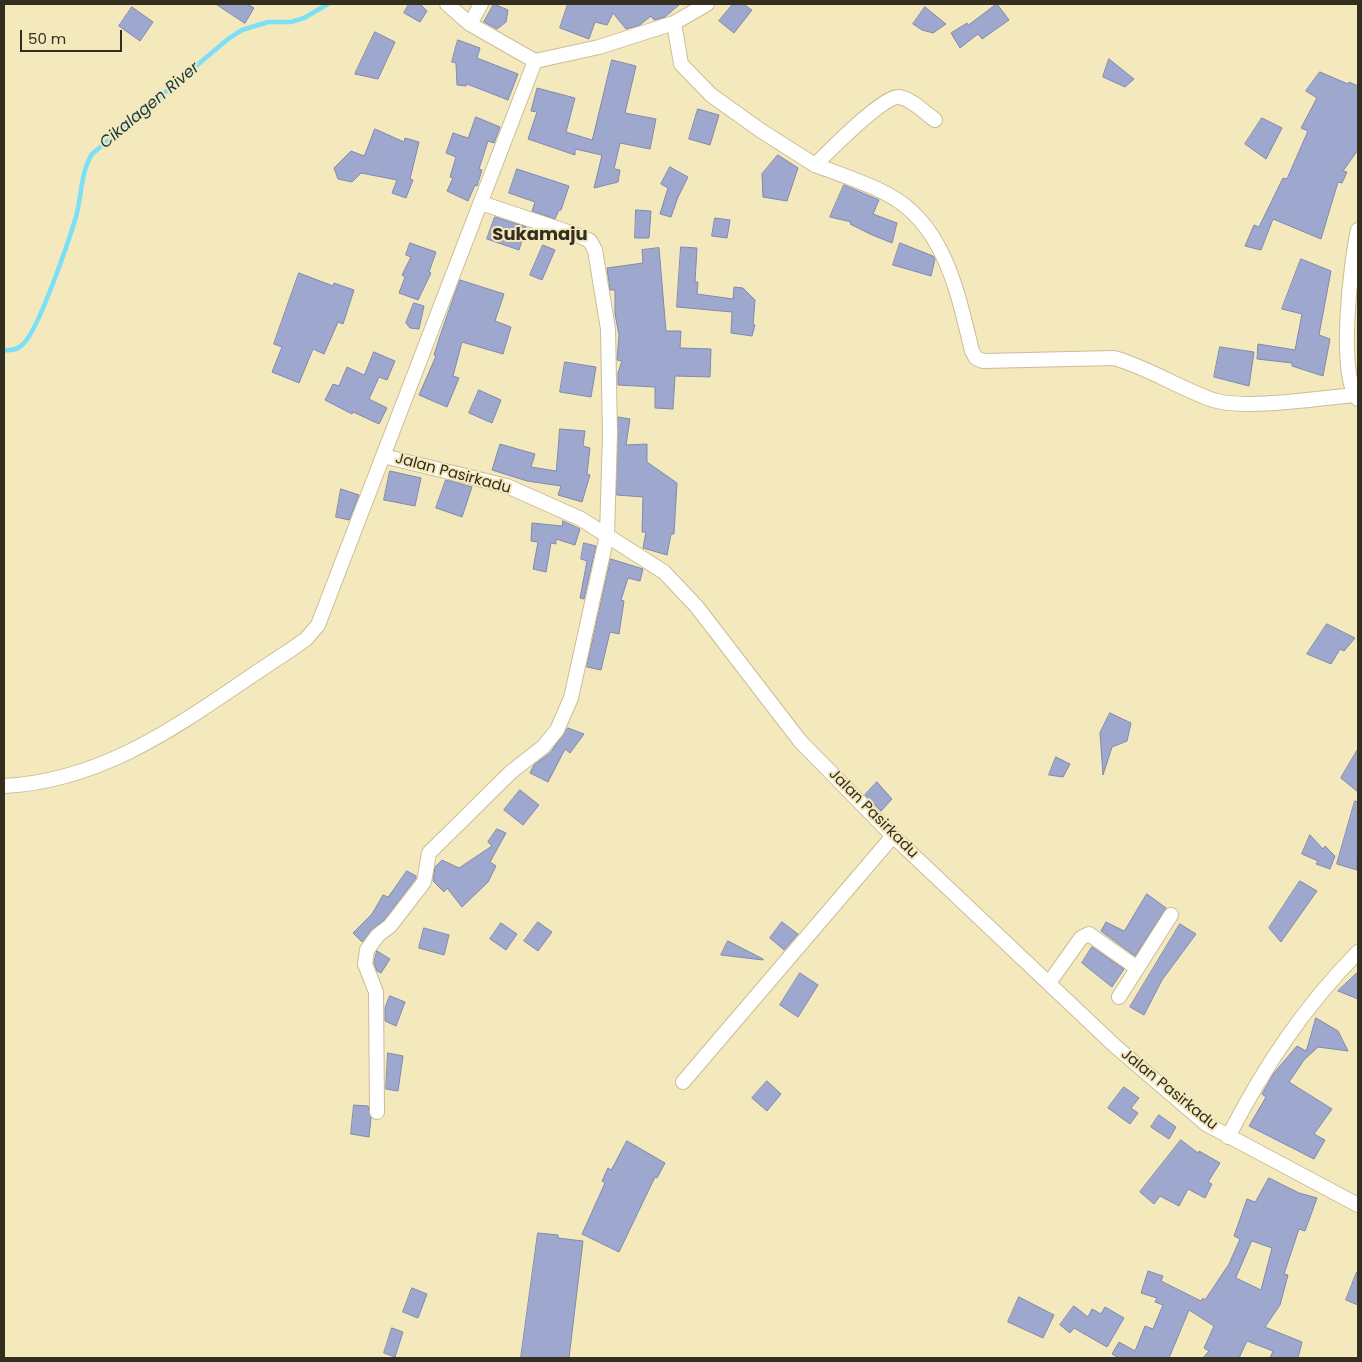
<!DOCTYPE html>
<style>
body{margin:0}
#map{position:relative;width:1362px;height:1362px;overflow:hidden;background:#f4e8bd;font-family:Poppins,sans-serif}
canvas{display:block}
.frame{position:absolute;inset:0;border:5px solid #332e1e;pointer-events:none}
.scale{position:absolute;left:20px;top:30px;width:102px;height:22px;box-sizing:border-box;border:2px solid #332e1e;border-top:0;padding-left:6px;font-size:15px;line-height:18px;white-space:nowrap;color:#332e1e;-webkit-text-stroke:4px #f4e8bd;paint-order:stroke}
</style>
<div id="map">
<canvas width="1362" height="1362"></canvas>
<div class="frame"></div>
<div class="scale">50 m</div>
</div>
<script>
const ctx = document.querySelector('canvas').getContext('2d');
ctx.lineJoin = 'round';
function stroke(path, color, width, dash) { ctx.strokeStyle = color; ctx.lineWidth = width; ctx.lineCap = dash ? 'butt' : 'round'; ctx.setLineDash(dash || []); ctx.stroke(path); }
function fillPath(path, color) { ctx.fillStyle = color; ctx.fill(path, 'evenodd'); }
function label(font, color, halo, rows, align = 'center') {
  ctx.font = font + ' Poppins,sans-serif'; ctx.lineWidth = 4; ctx.setLineDash([]); ctx.textBaseline = 'middle'; ctx.strokeStyle = halo; ctx.fillStyle = color; for (const [text, x, y, turn = 0] of rows) {
    ctx.save(); ctx.translate(x, y); ctx.rotate((+turn || 0) * Math.PI / 180); ctx.textAlign = isNaN(turn) ? turn : align; if (halo) ctx.strokeText(text, 0, 0); ctx.fillText(text, 0, 0); ctx.restore();
  }
}
stroke(new Path2D(`
 M4 350C11 351 19 349 24 343 39 328 68 243 75 220 82 198 80 173 92 154L228 39 242 30 268 22H291L304 18 328 4`), '#7be0f6', 4.5);
const building = new Path2D(`
 M216 4H247L254 8 245 23Z
 M409 4H420L427 11 420 22 404 13Z
 M494 4 508 10 506 22 497 29 484 22Z
 M568 4H680L665 17 654 20 651 16 640 25 626 29 613 13 607 25 595 22 589 39 560 28Z
 M733 4H743L752 10 734 33 719 21Z
 M997 4 1009 20 982 39 978 34 960 48 951 33 967 23 968 25Z
 M132 7 153 22 140 41 119 26Z
 M925 7 946 24 933 33 922 30 913 24Z
 M375 32 395 42 378 79 355 74Z
 M458 40 480 48 477 58 518 74 508 100 467 84 466 86 457 85 456 63 452 62Z
 M1109 59 1134 79 1125 87 1103 77Z
 M612 60 636 66 625 113 656 119 650 149 620 143 614 169 620 170 618 182 594 188 602 155 575 149V155L528 139 537 112 531 111 537 88 575 98 566 132 592 140Z
 M1320 72 1348 84 1349 82 1358 86V150L1343 171 1347 172 1342 183 1338 182 1321 239 1273 219 1261 250 1245 246 1254 225 1259 227 1283 178 1287 179 1308 131 1301 128 1317 98 1306 91Z
 M698 109 719 115 710 145 689 139Z
 M476 117 500 127 494 143 488 141 479 169 482 170 477 186 475 185 468 201 447 191 453 178 450 177 456 157 446 153 453 133 468 138Z
 M1262 118 1282 128 1266 159 1245 144Z
 M375 129 404 142 405 138 419 142 410 179 413 180 406 198 392 193 397 180 361 173 352 182 338 179 334 168 351 151 364 156Z
 M778 155 798 168 787 201 763 197 762 174Z
 M670 167 688 177 678 197 671 217 660 214 668 188 661 184Z
 M517 169 569 186 561 210H559L555 219 532 211 535 202 509 193Z
 M844 185 879 200 873 214 897 223 892 243 870 234 850 224 851 222 830 217Z
 M636 210 651 211 649 238H635Z
 M495 217 526 227 519 250 487 239Z
 M715 218 730 220 727 238 712 236Z
 M410 243 436 252 429 272 431 273 418 300 399 293 405 277 402 275 411 257 406 255Z
 M900 243 933 256 935 259 931 276 893 265Z
 M543 245 555 250 542 280 530 275Z
 M681 247 697 248 695 282H698L697 294 733 299 734 287 743 288 755 300 753 325H755L752 336 731 333 732 312 677 307Z
 M659 248 666 331H681L680 348 711 349 710 377 675 376 673 409 655 408V387L618 385V373L622 361 617 360 619 335 615 314V290H610L607 268 643 263 642 250Z
 M1301 259 1331 271 1319 335 1330 339 1323 376 1292 366V363L1257 359 1258 344 1295 350 1302 314 1282 309Z
 M299 273 333 286 334 283 354 290 343 324 338 322 324 354 313 349 299 383 272 372 282 347 274 344Z
 M460 280 504 294 495 321 511 327 503 354 462 342 453 376 459 378 447 407 419 395 436 356 434 355 440 336Z
 M414 303 424 306 419 329 410 328 406 323Z
 M1220 347 1254 352 1249 386 1214 377Z
 M374 352 395 361 387 380 379 377 369 399 387 408 379 424 353 412 352 414 325 400 333 384 339 386 347 367 364 375Z
 M565 362 596 367 591 397 560 392Z
 M479 390 501 400 492 423 469 413Z
 M618 417 630 419 626 445 647 444V462L677 483 674 534H671L667 555 643 548 646 532H642L643 497 617 495Z
 M560 429 585 431 583 446 590 448 587 474 590 475 582 502 558 495 561 486 527 481 492 470 500 444 535 454 531 467 556 471Z
 M390 471 421 478 415 506 384 500Z
 M446 480 472 487 462 517 436 508Z
 M341 489 359 495 349 520 336 517Z
 M563 521 580 529 575 545 556 539V544L551 543 546 572 533 569 538 542 531 541 532 523 562 526Z
 M584 543 596 546 584 599 580 598 587 561 581 559Z
 M611 559 643 569 640 581 628 578 621 600 624 601 619 634 610 632 601 670 587 667Z
 M1327 624 1355 638 1344 651 1340 649 1331 664 1307 654Z
 M1110 713 1131 723 1127 741 1112 747 1103 775 1100 733Z
 M568 728 584 734 570 753 565 749 548 782 530 773 534 765 550 753Z
 M1358 749V792L1341 778Z
 M1056 757 1070 764 1063 777 1049 775Z
 M877 782 892 799 881 811 865 795Z
 M520 790 539 805 523 825 504 810Z
 M1355 801 1358 802 1357 870 1337 864Z
 M497 829 506 833 490 862 496 866 488 882 462 907 447 888 444 892 433 881 435 867 442 860 459 868 492 846 488 842Z
 M1310 835 1323 849 1325 846 1335 856 1330 869 1316 864 1318 861 1302 854Z
 M407 871 416 876V878L384 920 371 930 362 942 353 933 372 914 383 895 388 897Z
 M1300 881 1317 891 1281 942 1269 928Z
 M1147 894 1166 908 1135 956 1101 931 1106 922 1124 931Z
 M538 922 552 932 538 951 524 941Z
 M782 922 798 934 784 950 770 938Z
 M501 923 517 934 506 950 490 939Z
 M1180 924 1196 934 1162 980 1144 1015 1130 1007Z
 M424 928 449 935 444 955 419 948Z
 M728 941 763 959V960L721 955Z
 M1092 947 1124 969 1112 987 1082 963Z
 M377 951 390 959 381 973 377 971 374 963Z
 M1358 972V999L1338 991Z
 M800 973 818 985 798 1017 780 1005Z
 M390 996 405 1002 396 1026 385 1021V1008Z
 M1316 1018 1338 1031 1348 1051 1318 1047 1304 1060 1289 1082 1332 1109 1314 1134 1325 1140 1314 1159 1249 1126 1266 1097 1262 1094 1274 1073 1297 1046 1306 1051Z
 M388 1053 403 1056 398 1091 386 1089Z
 M767 1081 781 1094 767 1111 752 1098Z
 M1124 1087 1139 1098 1131 1108 1138 1113 1130 1124 1108 1108Z
 M354 1105 368 1106 371 1118 369 1137 351 1134Z
 M1159 1115 1176 1127 1169 1139 1151 1127Z
 M1181 1140 1198 1153 1199 1151 1220 1163 1208 1182 1212 1184 1205 1198 1188 1189 1179 1206 1160 1196 1154 1204 1140 1192Z
 M627 1141 665 1163 657 1178 655 1177 619 1252 582 1234 605 1183 602 1181 608 1168 611 1170Z
 M1269 1178 1299 1193 1317 1198 1305 1231 1299 1229 1284 1274 1288 1275 1280 1305 1265 1327 1302 1342 1298 1358H1270L1273 1351 1247 1341 1239 1358H1203L1209 1351 1204 1348 1214 1326 1189 1310 1169 1358H1119L1112 1354 1119 1342 1135 1351 1145 1326 1153 1329 1163 1305 1155 1302 1157 1298 1141 1293 1148 1271 1163 1276 1161 1281 1201 1301 1203 1298 1205 1300 1229 1264 1240 1239 1234 1236 1247 1199 1255 1202ZM1252 1241 1272 1248 1261 1290 1236 1278Z
 M538 1233 558 1235V1238L583 1241 569 1358H521Z
 M1357 1272H1358V1305L1346 1300Z
 M412 1288 427 1294 418 1318 403 1312Z
 M1019 1297 1054 1315 1043 1338 1008 1322Z
 M1074 1306 1088 1317 1092 1309 1101 1314 1105 1307 1124 1318 1107 1347 1074 1328 1070 1333 1060 1325Z
 M392 1328 403 1332 395 1357 384 1353Z`);
fillPath(building, '#9ea8ce');
stroke(building, '#8089ae', 1);
const minor = new Path2D(`
 M447 4 470 24 535 61 599 47 674 23 707 4
 M674 23 681 64 711 95 760 130 815 165C827 153 885 94 899 97 912 99 924 112 935 120
 M470 24 481 4
 M815 165C839 174 864 182 887 194 945 224 958 294 972 351L976 358 983 361 1114 358C1149 368 1179 388 1213 400 1244 410 1320 398 1355 395
 M1358 230C1351 260 1337 376 1358 399
 M383 456 507 486 581 519 664 572 697 607 800 741 893 836 1115 1046 1206 1124 1358 1205
 M4 786C117 780 197 710 289 651L306 639 318 625 535 61
 M1049 983 1081 938 1089 934 1137 968
 M1119 997 1171 915
 M683 1082 893 836
 M377 1112 376 992 365 964 367 950 378 935 390 926 424 882 429 853 511 772 543 747 557 730 571 698 607 535 610 434 608 329 595 250 590 241 580 236 481 203
 M1228 1137C1264 1067 1303 1008 1358 952`);
stroke(minor, '#cabe95', 16);
stroke(minor, '#fff', 14);
label('15px', '#332e1e', '#f4e8bd', [
 ["Jalan Pasirkadu",453,474,15],
 ["Jalan Pasirkadu",873,814,45],
 ["Jalan Pasirkadu",1169,1090,39]
]);
label('italic 16px', '#193940', '#f4e8bd', [
 ["Cikalagen River",150,106,-40]
]);
label('bold 18px', '#332e1e', '#f4e8bd', [
 ["Sukamaju",540,235]
]);
</script>
